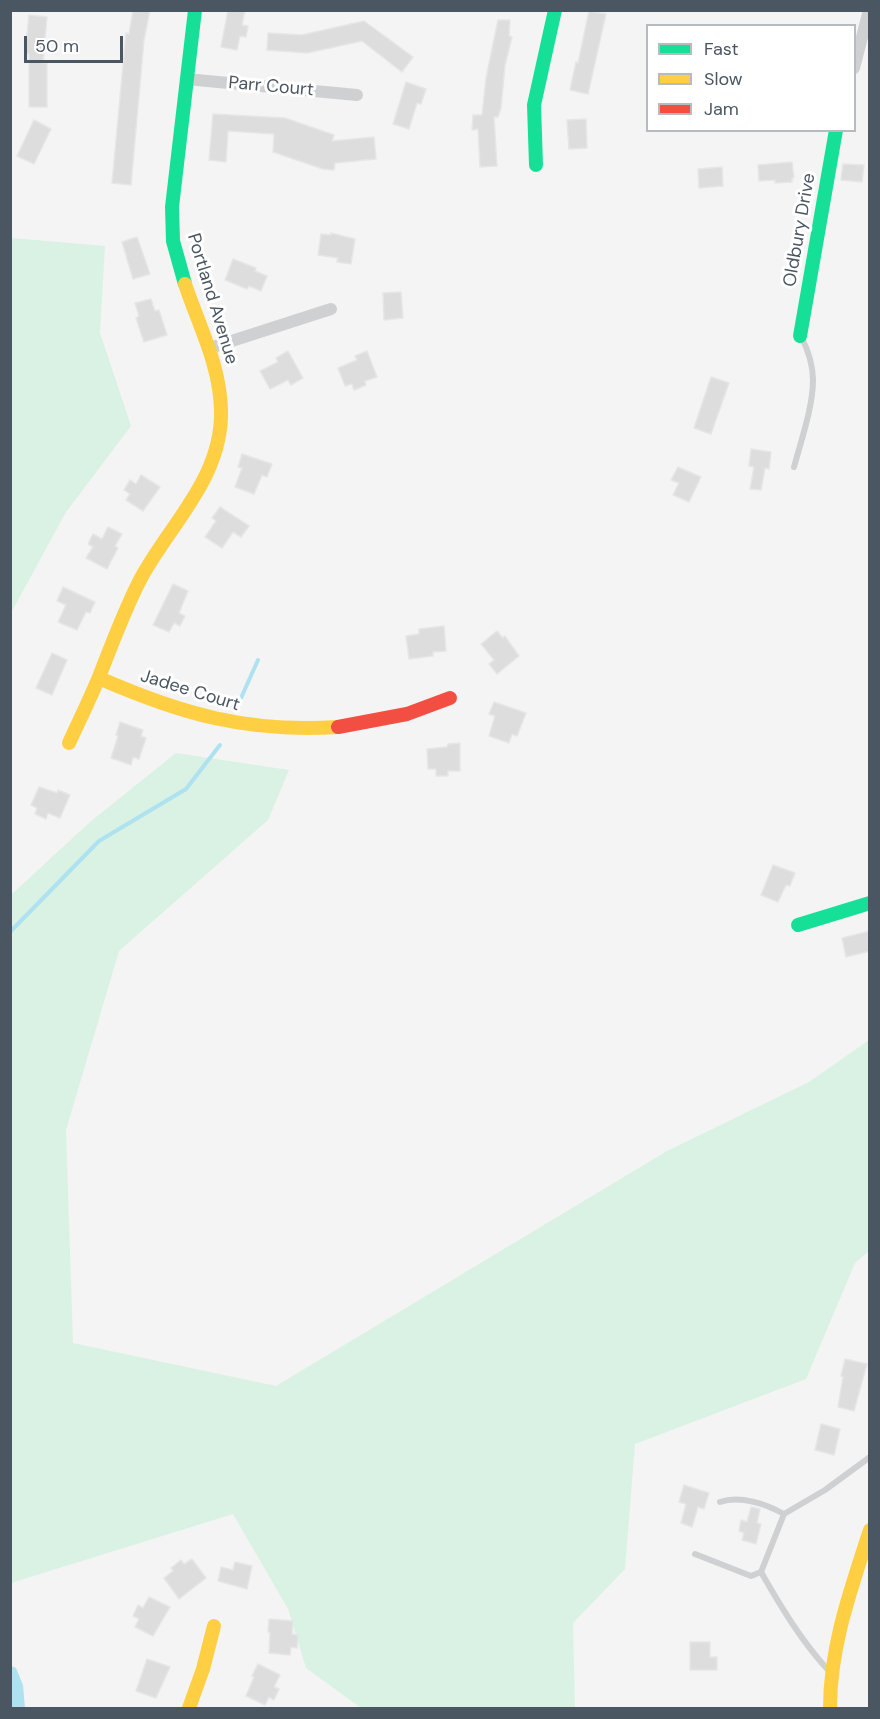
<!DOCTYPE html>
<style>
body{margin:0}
#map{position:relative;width:880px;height:1719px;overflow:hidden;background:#f4f4f4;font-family:"DM Sans",sans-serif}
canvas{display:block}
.frame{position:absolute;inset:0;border:12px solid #4a5661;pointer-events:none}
.legend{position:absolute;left:646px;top:24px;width:210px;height:108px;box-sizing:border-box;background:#fff;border:2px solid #b7bbc0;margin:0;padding:8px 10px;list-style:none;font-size:18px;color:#4a5661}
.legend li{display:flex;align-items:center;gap:12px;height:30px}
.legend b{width:30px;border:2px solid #b7bbc0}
.scale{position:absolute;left:24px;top:36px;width:99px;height:27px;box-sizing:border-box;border:3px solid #4a5661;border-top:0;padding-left:8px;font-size:18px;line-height:21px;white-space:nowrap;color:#4a5661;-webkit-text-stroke:4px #fff;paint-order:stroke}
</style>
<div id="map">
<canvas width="880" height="1719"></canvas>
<div class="frame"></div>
<ul class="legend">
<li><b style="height:8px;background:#16e098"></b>Fast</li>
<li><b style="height:8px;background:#ffcf43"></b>Slow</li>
<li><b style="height:8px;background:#f24e42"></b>Jam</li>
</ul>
<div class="scale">50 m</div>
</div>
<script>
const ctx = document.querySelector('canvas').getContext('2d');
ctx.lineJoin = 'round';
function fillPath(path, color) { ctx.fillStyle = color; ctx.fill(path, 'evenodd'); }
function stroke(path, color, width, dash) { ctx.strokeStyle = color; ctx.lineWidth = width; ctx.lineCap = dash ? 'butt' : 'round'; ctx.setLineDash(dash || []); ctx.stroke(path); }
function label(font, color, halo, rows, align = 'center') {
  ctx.font = font + ' "DM Sans",sans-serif'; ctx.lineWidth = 6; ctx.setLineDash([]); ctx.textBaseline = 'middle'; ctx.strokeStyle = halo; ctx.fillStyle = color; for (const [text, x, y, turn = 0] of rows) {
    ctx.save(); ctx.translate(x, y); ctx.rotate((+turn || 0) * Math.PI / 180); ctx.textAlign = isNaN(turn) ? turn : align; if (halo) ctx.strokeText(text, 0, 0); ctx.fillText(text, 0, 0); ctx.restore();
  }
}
fillPath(new Path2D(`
 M11 238 105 246 100 333 131 426 66 512 11 613Z
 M176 753 289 770 268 820 119 951 66 1130 73 1343 276 1386 667 1151 809 1082 869 1040V1251L855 1263 806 1379 635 1444 625 1569 573 1623 575 1708H361L306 1668 288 1609 233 1514 11 1583V892L13 893 90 822Z`), '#d9f2e3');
fillPath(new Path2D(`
 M11 1666 16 1668 23 1685 25 1708H11Z`), '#aee2f0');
stroke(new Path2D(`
 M241 698 258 660
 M10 932 99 841 186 789 220 745`), '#aee2f0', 4);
const building = new Path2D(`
 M133 10H150L144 40 131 185 112 183 126 33 129 34Z
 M228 10H245L242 25 248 26 246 37 240 36 237 50 221 47Z
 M589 11 606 14 588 94 570 90 576 62 578 63Z
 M29 15 47 17 43 63H47V107H29V54L25 53Z
 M498 20H510L509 36 512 37 505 65 501 108 498 117H494L497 166 480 167 478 129 472 130 473 115H482L486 78Z
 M364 21 413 57 402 72 362 41 307 53 267 50 268 33 302 35Z
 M406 82 426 89 421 104 417 103 409 129 393 124Z
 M213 114 285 118 334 135 332 141 374 137 376 159 335 163 334 170 323 169 273 152 274 134 228 131 226 162 209 160Z
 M586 119 587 148 569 149 567 120Z
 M34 120 51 129 34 164 17 156Z
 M792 162 794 178H792V182L775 183V180L759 181 758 165Z
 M843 164 864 165 862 182 841 180Z
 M722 167 723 186 699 188 698 169Z
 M331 233 355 239 351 264 337 262 338 258 318 255 321 234 331 235Z
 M137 237 150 274 133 279 122 242Z
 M233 259 256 268 255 271 267 276 261 291 249 286 247 289 225 280Z
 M401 292 403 318 384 320 383 293Z
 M151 299 155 311 159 310 167 335 144 342 136 318 139 316 135 303Z
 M288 351 303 378 291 385 288 380 270 389 260 371 278 362 276 358Z
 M367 351 377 377 365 381 366 385 354 390 352 384 345 386 338 368 357 360 355 356Z
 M711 377 729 383 711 434 694 428Z
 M751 449 771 452 769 469 765 468 761 490 750 489 754 467 749 466Z
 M242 454 272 464 267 477 262 475 254 494 235 487 242 468 238 467Z
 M678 467 701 477 689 502 673 495 679 483 671 480Z
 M141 475 160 487 143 511 126 500 130 494 124 490 130 480 136 484Z
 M220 507 249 526 241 537 233 532 222 548 205 537 216 521 212 518Z
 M108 527 122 534 115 546 118 548 107 569 86 558 93 547 88 544 93 534 102 539Z
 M173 584 188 591 179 613 185 616 180 626 174 623 169 632 153 625Z
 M63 587 95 602 90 613 86 612 77 630 58 622 66 605 57 601Z
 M444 626 446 651 433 652V656L409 659 406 636 419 634V629Z
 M497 631 503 638 505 636 519 656 497 674 489 664 494 660 481 644Z
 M52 653 67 660 52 695 36 688Z
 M494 702 526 713 517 736 512 734 509 743 489 736 495 716 489 714Z
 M120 722 143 730 141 736 146 738 139 759 133 757 131 765 111 758 118 736 116 735Z
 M460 743V771H448V776H436V769H428L427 749 447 747 448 744Z
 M39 787 57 793 58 790 70 795 60 818 48 813 46 819 35 814 37 808 31 805Z
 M773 865 795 873 790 886 786 885 778 902 761 895Z
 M870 931V951L846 957 842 938Z
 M845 1359 867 1364 854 1411 838 1407 843 1377 841 1376Z
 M821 1424 840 1429 834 1455 815 1450Z
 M684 1485 709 1493 704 1509 698 1507 692 1527 681 1523 686 1504 679 1502Z
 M751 1507 760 1509 757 1523 761 1524 756 1544 742 1540 744 1533 739 1531 741 1520 747 1522Z
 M192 1559 206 1578 179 1599 164 1578 173 1571 171 1568 181 1560 184 1564Z
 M235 1562 252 1566 247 1589 218 1581 221 1567 233 1570Z
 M149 1597 170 1607 153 1636 135 1627 139 1619 133 1616 138 1605 143 1608Z
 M269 1619 293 1621 292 1634 298 1635 297 1648 291 1647 290 1655 269 1653 270 1632H268Z
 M690 1642H710V1657H717V1670H690Z
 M147 1659 170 1667 156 1698 136 1691Z
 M258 1664 280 1675 274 1687 279 1689 274 1700 269 1697 265 1705 246 1696 254 1677 252 1676Z`);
fillPath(building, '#ddddde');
stroke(building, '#e5e6e7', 1.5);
stroke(new Path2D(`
 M794 467C801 441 813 407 813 380 813 365 808 350 801 336
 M720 1502C740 1495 766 1504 784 1514
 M695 1554 751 1576 761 1572
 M829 1671C802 1642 781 1607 761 1572L784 1514 825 1490 870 1457`), '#ced0d2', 6);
stroke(new Path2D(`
 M854 68 869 10
 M186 79 357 95
 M210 348 331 309`), '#ced0d2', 12);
stroke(new Path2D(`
 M536 165 534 105 555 10
 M185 284 173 241 172 207 195 10
 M800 336 836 130
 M798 925 870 903`), '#16e098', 14);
stroke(new Path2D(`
 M99 678C181 714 248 733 338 727
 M69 743C79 721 90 699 99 677 112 644 124 611 140 580 169 525 223 478 221 410 220 365 199 326 185 284
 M189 1708 203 1669 214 1626
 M830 1708C830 1646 851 1589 870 1530`), '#ffcf43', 14);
stroke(new Path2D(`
 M338 727 407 714 450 698`), '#f24e42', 14);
label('18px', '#4a5661', '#fff', [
 ["Parr Court",271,87,5],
 ["Oldbury Drive",800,230,-80],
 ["Portland Avenue",212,299,73],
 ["Jadee Court",190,691,17]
]);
</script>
